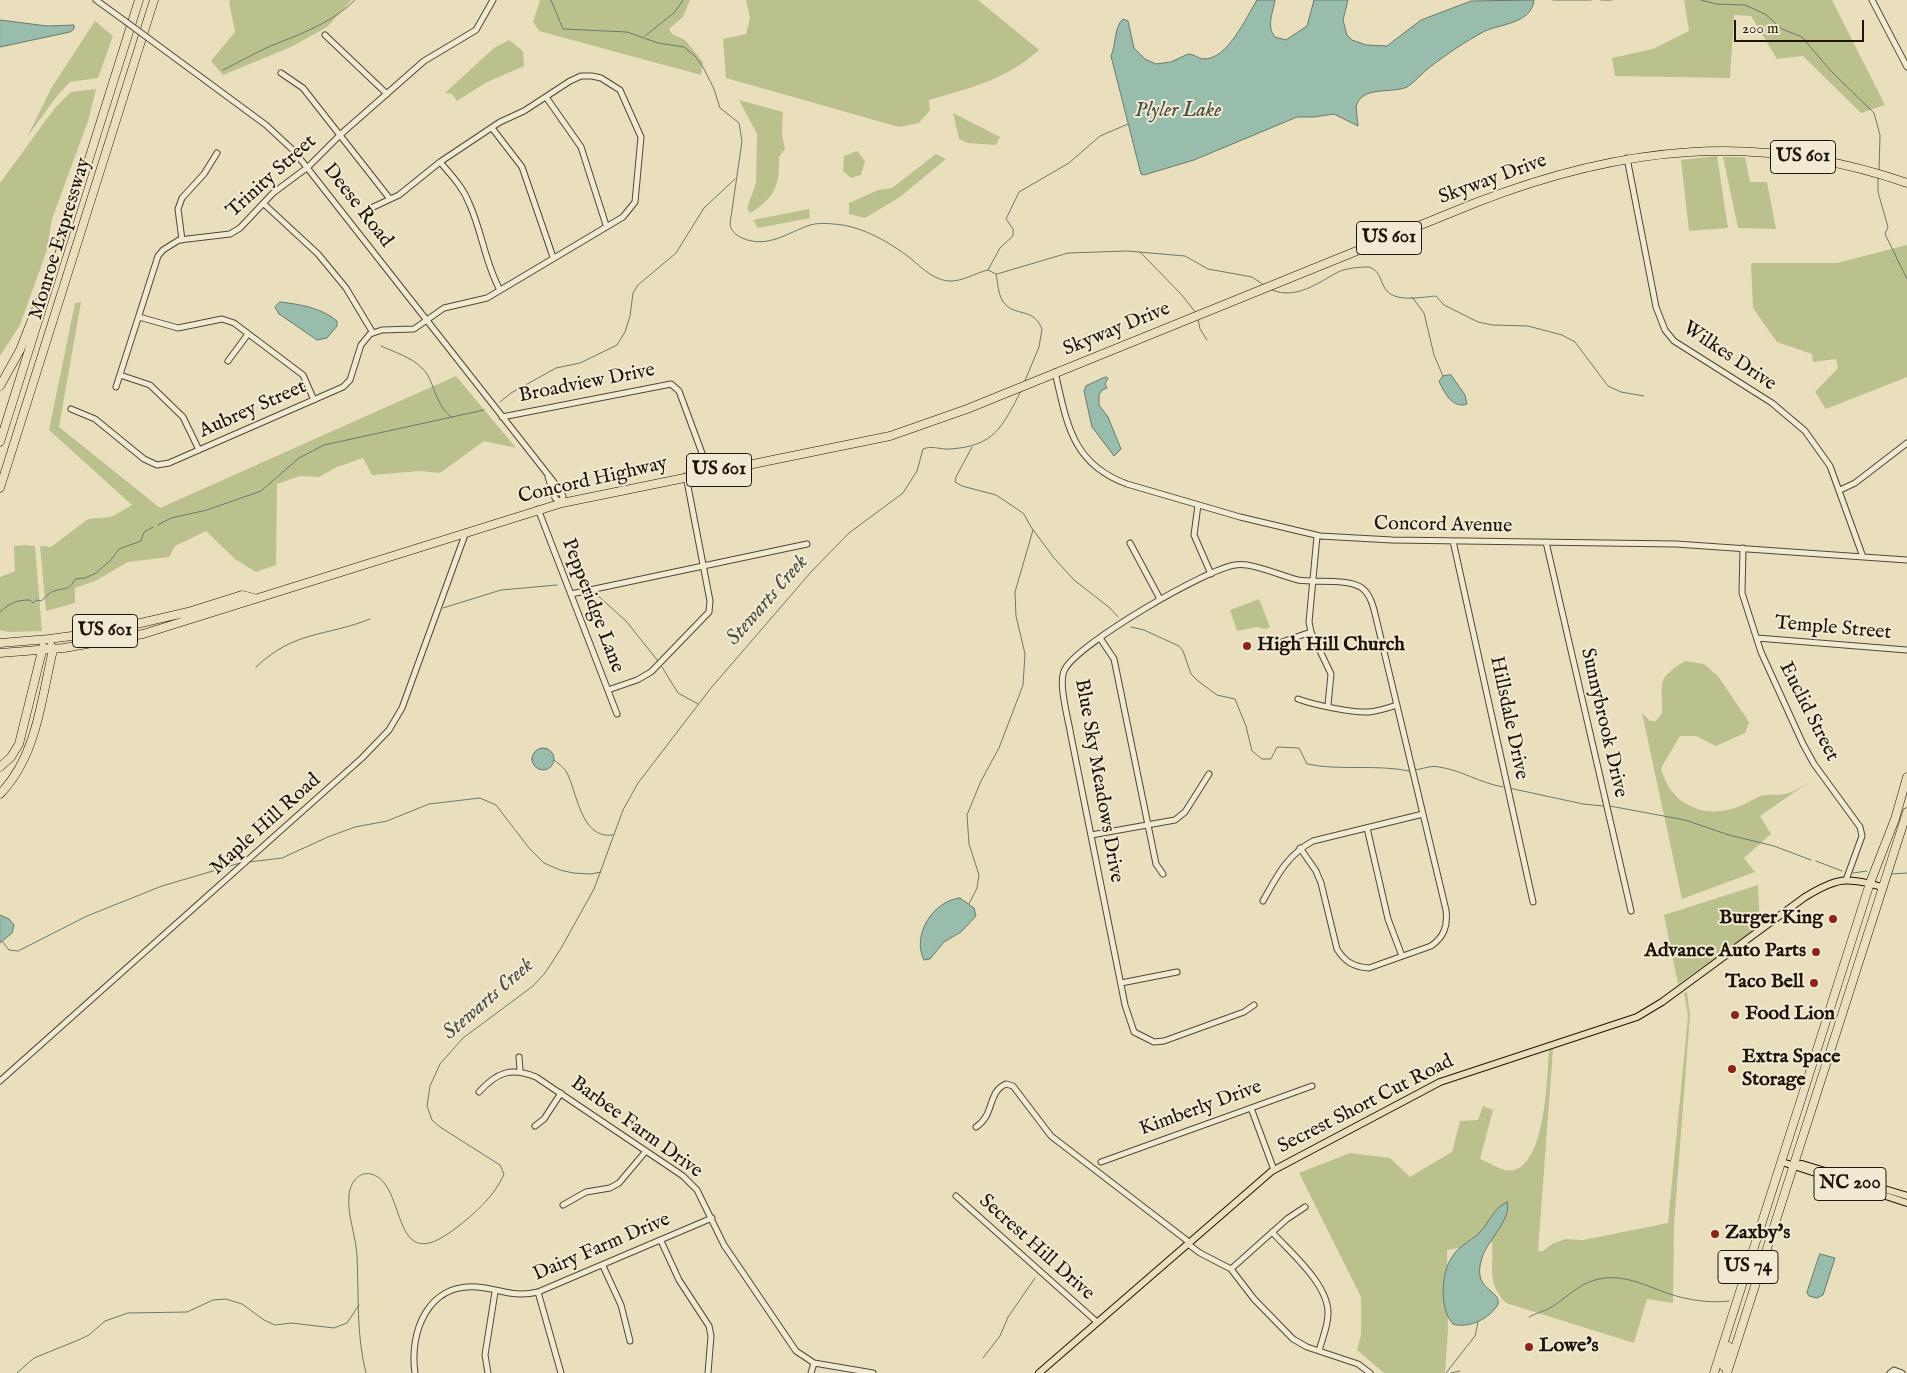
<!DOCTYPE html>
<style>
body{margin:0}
#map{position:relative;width:1907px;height:1373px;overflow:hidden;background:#eadfbc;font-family:"IM FELL English",serif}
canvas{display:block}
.scale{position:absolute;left:1734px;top:20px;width:130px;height:22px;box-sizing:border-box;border:2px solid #1f140a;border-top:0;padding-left:6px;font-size:15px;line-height:18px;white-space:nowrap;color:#1f140a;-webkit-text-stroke:4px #f1ead3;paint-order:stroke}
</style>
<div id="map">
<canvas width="1907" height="1373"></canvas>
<div class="scale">200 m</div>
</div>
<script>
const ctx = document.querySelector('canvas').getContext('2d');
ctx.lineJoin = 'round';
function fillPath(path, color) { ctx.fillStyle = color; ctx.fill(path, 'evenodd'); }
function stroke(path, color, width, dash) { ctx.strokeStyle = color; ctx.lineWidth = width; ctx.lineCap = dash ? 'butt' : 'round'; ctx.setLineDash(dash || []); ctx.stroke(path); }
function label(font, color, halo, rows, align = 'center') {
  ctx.font = font + ' "IM FELL English",serif'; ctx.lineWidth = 4; ctx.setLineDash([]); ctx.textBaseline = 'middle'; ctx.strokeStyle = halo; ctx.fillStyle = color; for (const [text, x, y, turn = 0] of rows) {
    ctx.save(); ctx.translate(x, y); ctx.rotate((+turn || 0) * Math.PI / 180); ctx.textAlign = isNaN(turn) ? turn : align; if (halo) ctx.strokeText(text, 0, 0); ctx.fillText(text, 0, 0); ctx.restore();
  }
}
fillPath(new Path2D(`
 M231 0H351V1L327 27 291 47 223 75 211 61 235 32 229 1Z
 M540 0H690L683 17 669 29 672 34 685 40 703 62 701 75 539 31 533 22Z
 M746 0H978L1039 50C1004 81 972 87 929 100L930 110 919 123 899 127 726 78 723 39 746 34 750 18Z
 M1684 0H1832L1885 105 1861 113 1803 56 1777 59 1751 16 1734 15 1730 78 1615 76 1612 58 1653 49 1689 31Z
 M95 21 113 36 98 78 70 82 57 96 27 137 52 87Z
 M509 40 523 51 524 66 485 83 457 101 452 94 445 93 494 48Z
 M96 89 88 121 52 219 47 250 20 325 0 356V183L54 109 71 92Z
 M739 100 783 112 782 134 785 149 779 157C780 185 775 198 750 213L747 208 756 183 757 134Z
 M953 113 1000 137 996 145 968 143 959 139Z
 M857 151 865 161 861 175 851 178 843 171 844 156Z
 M936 154 946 159 900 197 865 218 849 214V203L878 190 892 188Z
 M1717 156 1728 228 1689 231 1681 160Z
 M1723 157H1745L1750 182H1767L1776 229 1738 228Z
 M809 209 810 218 758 228 753 220Z
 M1907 245V377L1826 409 1815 392 1838 368 1836 359 1813 362 1812 354 1777 342 1753 308 1751 263H1837Z
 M81 302 59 427 160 508 456 376 516 448 484 441 440 473 420 471 372 475 363 458 337 467 319 477 300 476 277 484 276 565 256 572 235 559 206 531 175 546 169 557 128 562 95 581 75 588V603L46 611 40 546 51 547 88 519 111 517 132 505 49 430 75 303Z
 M25 545 35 546 42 631 9 632 0 630V577L15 571 14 546Z
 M1259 599 1270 627 1266 629 1257 627 1237 631 1230 610Z
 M1685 661 1704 664 1718 676 1749 722 1745 733 1716 746 1696 736H1680L1661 768C1668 798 1695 817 1727 810 1739 808 1748 802 1758 797 1767 793 1776 796 1785 794 1793 793 1802 786 1809 782L1760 816 1771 834 1744 858 1755 872 1682 899 1642 713 1650 721H1656L1662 713C1663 681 1655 680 1685 661Z
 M1758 885 1760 926 1678 984 1664 915Z
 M1687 992 1690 1015 1674 1225 1673 1303 1647 1299 1634 1343 1506 1303C1486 1282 1494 1267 1492 1242L1447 1250 1448 1329 1445 1373H1384L1357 1350 1361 1335V1297L1299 1173 1350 1153 1390 1158 1410 1177 1452 1152 1460 1121 1478 1120 1483 1106 1493 1110 1480 1159C1488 1162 1497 1168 1505 1170 1546 1178 1547 1075 1549 1050L1553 1049 1538 1251H1543L1552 1244 1565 1239 1583 1240 1668 1223 1688 1016 1684 993Z`), '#bbc18d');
const water = new Path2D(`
 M1257 0H1275C1273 13 1266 26 1275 37L1286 40 1307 26 1314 0H1348L1343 20 1347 35 1352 40 1366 45 1387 46 1421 20 1471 1 1534 0C1532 23 1501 24 1485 31 1466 41 1447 54 1430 67 1422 73 1415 82 1407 87 1392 94 1361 85 1356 107L1358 126 1334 114 1314 117H1297L1194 160 1144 175 1141 174 1111 56C1116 45 1114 27 1123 19L1128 21 1134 48 1145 59 1156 64 1171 62 1188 54C1194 54 1197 58 1203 59 1228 60 1246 17 1257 0Z
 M0 20 47 26 74 25V29L70 32 0 47Z
 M280 302C299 304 322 308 337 321V326L327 338 317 340 279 314 275 307Z
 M1451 375 1465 395 1467 404C1453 409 1444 393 1439 381L1443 376Z
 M1106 377 1108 378 1105 384 1107 388 1102 390 1099 395V405L1108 417 1121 449 1114 456 1092 427 1084 391 1086 386Z
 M532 759a11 11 0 1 1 22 0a11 11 0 1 1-22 0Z
 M960 898 974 908 976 916 961 932 944 942 930 959 924 960C911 935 934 900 960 898Z
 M0 915 9 919 14 925 12 933 0 943Z
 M1507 1202C1513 1218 1486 1242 1482 1258 1471 1291 1501 1289 1498 1304 1491 1318 1469 1329 1453 1324 1439 1309 1441 1273 1452 1257 1458 1246 1473 1240 1481 1231 1489 1222 1495 1207 1507 1202Z
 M1820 1254 1835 1258 1823 1295 1817 1298 1809 1296 1807 1293Z`);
fillPath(water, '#98bdac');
stroke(water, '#68796b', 1);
stroke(new Path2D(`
 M551 0 563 29 627 32 658 43 684 47 695 56 703 67 714 89 720 108 739 123 742 141 730 224C731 231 736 235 742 238 767 249 787 233 810 225 817 223 826 223 833 224 858 225 886 240 906 255 919 264 930 279 948 281 962 282 975 273 988 270L996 274
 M1553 0H1591
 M1601 0H1612
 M1701 0 1716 4 1745 5 1765 14 1782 29 1802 37 1830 70 1874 113 1880 135 1879 171
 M645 36 675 12 683 0
 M223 70C241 61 260 50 278 43 306 32 334 21 355 0
 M1878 177V192L1888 227 1885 234 1907 279
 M1140 252 1181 294 1196 313
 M988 270 1000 248 1013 236V229L1006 219 1019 192 1069 163 1100 136 1128 124
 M996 274C998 283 998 297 1005 304 1017 317 1033 307 1042 329L1039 347 1024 383
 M997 274 1068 253 1127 251 1185 256 1208 269 1252 277 1264 285
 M1272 290C1296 300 1318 283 1338 272 1347 268 1359 267 1369 267 1382 271 1379 283 1388 292 1398 302 1423 297 1436 296L1444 305 1478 322 1492 325 1528 326 1562 335 1575 342 1608 386 1621 392 1644 396
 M1412 297 1424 313 1434 355 1443 376
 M1198 319 1200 329 1207 340
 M381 346C394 352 411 357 422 368 435 380 433 402 451 417
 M500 402 511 393 556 368 580 363 617 345 625 332 630 316 633 293 638 285 676 253 704 208 735 179
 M972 447 956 477 955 482 962 486 996 495 1017 509 1024 514 1031 527 1054 558 1074 580 1110 608 1118 617
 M158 525 171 518 207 510 261 491 299 458 324 445 484 410
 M596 594 626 621 658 661
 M443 608 501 590 557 585
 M0 612C10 603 16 600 30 600L33 603 36 600 41 601C45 598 50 592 54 591 65 587 69 592 75 579L85 578 96 573 110 561 119 549 141 541 144 532 153 527
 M1131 627 1144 630 1179 646 1183 651 1191 674 1198 681 1217 695 1235 699 1246 726 1252 751 1262 759H1271L1277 747 1299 748 1307 764C1340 771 1376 764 1409 771
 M256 667C295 630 325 637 370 619
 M662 667 678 693 698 704
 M554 760C558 763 563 767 566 771 577 790 580 840 613 835
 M1415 770C1423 769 1431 765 1439 767 1461 770 1480 783 1503 787
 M1509 788 1583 804 1603 806
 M1610 806 1685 820 1729 835 1774 846 1811 860
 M1816 861 1842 871
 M249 862 282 858 328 837 355 827 387 821 429 804 480 798 496 805 529 848 544 863 560 870 573 873 591 874 601 872
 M1853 873 1867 871
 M1891 874 1907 873
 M969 904 977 888 979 875 969 844 967 815 981 781 999 748 1023 685 1025 654 1016 616 1015 592 1033 530
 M2 941 9 950 18 951 87 916 162 886 240 863
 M1529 1317C1535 1314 1540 1312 1546 1310 1563 1302 1576 1285 1595 1280 1625 1271 1652 1290 1680 1297 1696 1301 1713 1303 1729 1301
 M983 1358 1000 1336 1008 1317 1035 1278
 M17 1373 34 1358 76 1341 89 1335 105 1321 128 1313 187 1312 213 1300 226 1299 242 1304 264 1320 275 1325 291 1323 334 1328 347 1323 359 1305
 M366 1373C356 1335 359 1295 357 1256 356 1235 347 1216 349 1195 350 1184 358 1171 371 1174 409 1184 388 1281 456 1228 474 1214 495 1196 504 1174L500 1165 440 1127 432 1120 427 1106 430 1086 440 1064 463 1038 533 986 545 973 560 950 594 889 623 810 638 783 711 688 811 572 849 533 903 493 917 471 923 449C932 445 941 450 950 449 995 446 1002 427 1021 391
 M1446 1373 1475 1336 1478 1322
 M1451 1373 1460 1371`), '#68796b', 1);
const minor = new Path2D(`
 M96 0 125 21
 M1872 0 1907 67
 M325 35 387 94
 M148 38 266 125 294 151 553 481 563 496 562 503
 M281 73 303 88 390 199
 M546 97 581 147 606 225
 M492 128 522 167 553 257
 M1627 158 1656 307 1665 330 1674 341 1772 403 1805 431 1830 466 1863 557
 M440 162C451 175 463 187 469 203 482 231 485 263 500 290
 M264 204 318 254 346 288 373 333
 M182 240 178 209 182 198 204 174 217 153
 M139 317 178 328 222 319 234 323 303 375 314 400
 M228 361 248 334
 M1055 372C1067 424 1072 464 1127 484L1240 517 1320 536 1392 540 1676 544 1907 560
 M120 375 150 385 183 417 199 450
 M116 387 158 256 163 250 179 240 230 234 240 228 273 193 308 167 341 134 424 61 476 30 493 0
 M71 409 95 419 144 459 157 465 169 463 343 387 350 380 361 345 370 334 382 330 414 329 444 308 487 298 623 217 635 202 641 137 620 90 601 78 592 76H581L570 81 524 111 500 122 440 162 399 195 369 209
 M502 417 671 384 679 391 709 472
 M548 477 555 498 562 503
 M1840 490 1855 483 1907 443
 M1198 505 1194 535 1211 574
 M538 509 617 714
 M1317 536 1309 622 1311 632 1331 674 1328 705
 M1453 541 1533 902
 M1546 542 1631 911
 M1130 543 1160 599
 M1743 548 1742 593 1761 652 1803 744 1814 764 1860 827 1862 836 1846 880
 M571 594 807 544
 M1100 638 1114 659 1156 864 1163 874
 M1757 638 1907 650
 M1273 645 1311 632
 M608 690 637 680 651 672 709 612 710 601 686 476
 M1298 699C1314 705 1353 713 1369 712 1378 711 1388 708 1397 705
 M1367 828 1388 919 1402 956
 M1091 835 1175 820 1185 812 1209 774
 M1263 901C1277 876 1287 855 1313 841L1423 814
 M1121 983 1177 972
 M1254 1005 1244 1012 1164 1041 1154 1042 1134 1032 1125 1005 1071 736C1069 721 1057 682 1065 669 1079 643 1206 569 1235 565 1252 562 1281 576 1298 580 1315 583 1348 578 1362 588 1372 596 1374 610 1377 622L1446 910C1448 926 1444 937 1431 946L1369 968C1354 967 1345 962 1337 949L1321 883 1316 871 1300 848
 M519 1057 520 1070
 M0 1081 362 758 389 730 402 708 466 532
 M479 1092C497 1072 511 1067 536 1077L683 1176 697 1190 724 1245 796 1351 814 1363 873 1373
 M1251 1108 1274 1170
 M535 1126 544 1119 561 1093
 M976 1127C995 1115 987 1092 1006 1084L1013 1086 1051 1136 1189 1242
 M1101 1162 1312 1086
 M956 1196 1097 1322
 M563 1205 586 1192 610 1188 619 1183 646 1151
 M1272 1232C1291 1253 1329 1285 1328 1314 1328 1326 1322 1339 1319 1351
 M661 1241 679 1280 709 1326 711 1336 708 1373
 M1188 1244 1200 1253 1231 1269 1254 1299 1293 1339 1307 1347 1358 1364 1370 1373
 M603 1266 621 1305 630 1341
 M1231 1269 1287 1219 1305 1207
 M538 1292 561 1373
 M415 1373C409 1332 428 1283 477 1287 501 1289 513 1298 538 1292L712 1218
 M488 1373 485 1355 495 1292
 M811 1373 814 1363
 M1890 1373 1894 1370 1902 1373`);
const major = new Path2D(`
 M1782 1162 1907 1203
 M1794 1165 1802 1164 1907 1196
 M1039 1373 1272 1171 1440 1082 1637 1017 1662 1002 1805 897C1836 878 1847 876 1882 887`);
const highway = new Path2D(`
 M0 386 20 350 39 302
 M0 442 139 0
 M0 488 154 0
 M0 643 49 639 102 632 188 612 242 595 254 598
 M0 653 64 648 143 634 562 503 890 436 967 409 1475 203C1621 146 1756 131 1907 183
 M0 767 11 757 19 744 43 647
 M0 794C37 756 41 700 53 650L51 646
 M1728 1346 1724 1367 1728 1369
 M1714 1373 1870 883 1895 819 1907 777
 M1727 1373 1907 812`);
stroke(minor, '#524736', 7);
stroke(major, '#1f140a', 8);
stroke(highway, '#1f140a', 9);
stroke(minor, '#f1ead3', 5);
stroke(major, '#eadfbc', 6);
stroke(highway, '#eadfbc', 8);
const minorBridge = new Path2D(`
 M125 21 148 38`);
stroke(minorBridge, '#524736', 7, []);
stroke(minorBridge, '#f1ead3', 5);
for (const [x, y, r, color] of [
 [1247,646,5,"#8f2418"],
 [1833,919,5,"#8f2418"],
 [1816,952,5,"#8f2418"],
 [1814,983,5,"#8f2418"],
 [1735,1015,5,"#8f2418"],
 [1732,1069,5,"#8f2418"],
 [1715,1234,5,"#8f2418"],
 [1529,1347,5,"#8f2418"]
]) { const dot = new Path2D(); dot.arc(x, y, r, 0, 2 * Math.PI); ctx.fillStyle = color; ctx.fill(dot); stroke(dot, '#f1ead3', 2); }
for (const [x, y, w] of [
 [1803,157,65],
 [1389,238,65],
 [719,470,65],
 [105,631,65],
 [1850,1184,72],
 [1748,1267,60]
]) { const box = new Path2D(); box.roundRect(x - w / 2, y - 16.5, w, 33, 4); ctx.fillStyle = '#f1ead3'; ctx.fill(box); stroke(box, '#1f140a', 1); }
label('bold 19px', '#1f140a', null, [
 ["US 601",1803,157],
 ["US 601",1389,238],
 ["US 601",719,470],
 ["US 601",105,631],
 ["NC 200",1850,1184],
 ["US 74",1748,1267]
]);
label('20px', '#1f140a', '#f1ead3', [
 ["Trinity Street",272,177,-42],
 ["Skyway Drive",1493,180,-20],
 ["Deese Road",357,206,52],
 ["Monroe Expressway",61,239,-73],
 ["Skyway Drive",1117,330,-22],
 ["Wilkes Drive",1729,357,34],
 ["Broadview Drive",587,384,-11],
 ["Aubrey Street",253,410,-24],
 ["Concord Highway",593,481,-13],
 ["Concord Avenue",1443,526,1],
 ["Pepperidge Lane",592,606,69],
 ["Temple Street",1833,629,5],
 ["Euclid Street",1808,712,63],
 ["Hillsdale Drive",1508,718,78],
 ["Sunnybrook Drive",1603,723,77],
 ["Blue Sky Meadows Drive",1098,781,80],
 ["Maple Hill Road",266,825,-42],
 ["Secrest Short Cut Road",1366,1105,-27],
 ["Kimberly Drive",1201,1109,-20],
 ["Barbee Farm Drive",636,1128,36],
 ["Dairy Farm Drive",602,1248,-23],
 ["Secrest Hill Drive",1036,1248,42]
]);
label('bold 20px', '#1f140a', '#f1ead3', [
 ["High Hill Church",1257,646],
 ["Burger King",1823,919,"right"],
 ["Advance Auto Parts",1806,952,"right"],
 ["Taco Bell",1804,983,"right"],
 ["Food Lion",1745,1015],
 ["Extra Space",1742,1058],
 ["Storage",1742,1081],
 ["Zaxby's",1725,1234],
 ["Lowe's",1539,1347]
], 'left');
label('italic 21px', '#494f43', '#f1ead3', [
 ["Plyler Lake",1178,112],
 ["Stewarts Creek",768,601,-49],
 ["Stewarts Creek",489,1000,-41]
]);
</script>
